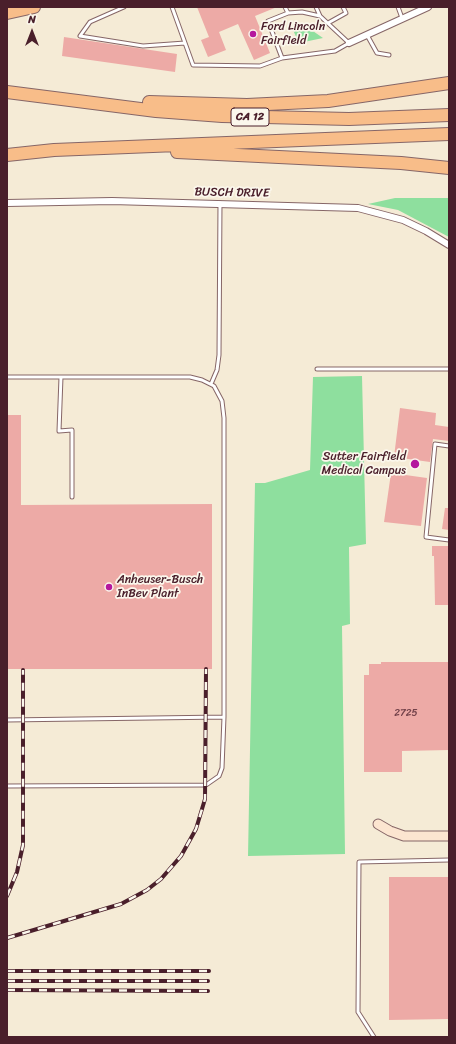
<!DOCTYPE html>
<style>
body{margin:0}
#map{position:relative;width:456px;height:1044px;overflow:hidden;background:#f5ebd6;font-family:Sriracha,sans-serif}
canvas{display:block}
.frame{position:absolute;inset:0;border:8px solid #4a1f2b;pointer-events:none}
.north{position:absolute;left:12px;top:12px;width:40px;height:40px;-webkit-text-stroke:3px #fbf7ec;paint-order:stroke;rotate:0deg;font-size:11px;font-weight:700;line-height:16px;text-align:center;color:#4a1f2b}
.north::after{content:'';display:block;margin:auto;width:14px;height:18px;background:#4a1f2b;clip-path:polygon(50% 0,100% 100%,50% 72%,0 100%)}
</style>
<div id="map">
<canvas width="456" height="1044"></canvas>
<div class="frame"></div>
<div class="north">N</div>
</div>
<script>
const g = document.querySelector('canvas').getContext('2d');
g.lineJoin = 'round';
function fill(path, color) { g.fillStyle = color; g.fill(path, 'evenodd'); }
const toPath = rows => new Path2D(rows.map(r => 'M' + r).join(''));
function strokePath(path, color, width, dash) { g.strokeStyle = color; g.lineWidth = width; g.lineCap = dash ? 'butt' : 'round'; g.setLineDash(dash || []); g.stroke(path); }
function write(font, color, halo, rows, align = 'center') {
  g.font = font + ' Sriracha,sans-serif'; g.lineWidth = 3.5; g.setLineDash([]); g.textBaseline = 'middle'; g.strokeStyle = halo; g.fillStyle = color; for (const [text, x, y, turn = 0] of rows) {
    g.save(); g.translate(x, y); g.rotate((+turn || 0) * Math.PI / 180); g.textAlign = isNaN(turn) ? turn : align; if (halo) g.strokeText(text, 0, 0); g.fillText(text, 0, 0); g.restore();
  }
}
fill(toPath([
 [299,28,310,29,323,38,299,43,293,30],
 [395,198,449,198,449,237,398,210,368,204],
 [362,376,366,544,349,547,350,624,342,626,345,854,248,856,255,483,265,483,310,470,313,377]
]), '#8edf9e');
fill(toPath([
 [197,7,277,7,255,16,270,53,254,60,238,24,219,32,226,50,208,57,201,40,209,37],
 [64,37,177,54,175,72,62,56],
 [400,408,436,413,435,425,449,427,449,441,433,439,430,462,394,457],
 [7,415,21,415,21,505,212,504,212,669,7,669],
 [391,473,427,478,421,526,384,522],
 [445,508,449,508,449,530,442,529],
 [432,546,449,546,449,605,435,605,434,556,432,556],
 [381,662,449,662,449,750,402,751,402,772,364,772,364,675,369,675,369,664,381,664],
 [389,877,449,877,449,1019,389,1020]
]), '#edaaa6');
const lane = toPath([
 [124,7,90,22,80,36,143,46,185,43],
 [172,7,193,65,260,66,282,58,268,21,288,13,302,12,320,16,349,43,335,51,282,58],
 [285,7,288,13],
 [316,7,320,16],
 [398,7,402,18],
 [328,23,346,13,343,7],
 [367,35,377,53,389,55],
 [317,369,449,369],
 [7,377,190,377,202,380,214,386,222,401,224,418,224,717,222,768,219,776,206,785,7,786],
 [61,377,59,431,72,430,72,497],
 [211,384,217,370,219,355,220,203],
 [449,446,435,444,426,537,449,540],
 [7,720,224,717],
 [374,1037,358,1012,359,862,449,860]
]);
const street = toPath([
 [349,43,428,7],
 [7,203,112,201,358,208,403,220,426,231,449,245]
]);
const secondary = toPath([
 [378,824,390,831,404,836,449,836]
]);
const highway = toPath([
 [7,13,34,7],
 [7,92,156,111,222,116,349,119,449,115],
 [149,102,247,105,328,101,449,83],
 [177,152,401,163,449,168],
 [7,155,54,150,449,134]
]);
strokePath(lane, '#866667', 5);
strokePath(street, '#866667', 8);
strokePath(secondary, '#866667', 11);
strokePath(highway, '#866667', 14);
strokePath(lane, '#fff', 3);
strokePath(street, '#fff', 6);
strokePath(secondary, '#fce5d0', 9);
strokePath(highway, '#f8bd89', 12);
const rail = toPath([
 [7,896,17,872,23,845,23,670],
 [7,938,121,904,147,890,161,879,181,856,196,829,205,799,206,669],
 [7,971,209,971],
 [7,981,208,981],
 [7,990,208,991]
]);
strokePath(rail, '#4a1f2b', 4);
strokePath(rail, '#fbf7ec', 2.5, [8]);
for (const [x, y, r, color] of [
 [253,34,4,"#b5179e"],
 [415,464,5,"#b5179e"],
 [109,587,4,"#b5179e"]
]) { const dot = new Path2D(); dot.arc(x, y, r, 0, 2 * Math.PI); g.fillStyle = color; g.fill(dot); strokePath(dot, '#fbf7ec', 1.5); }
write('10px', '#73424a', null, [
 ["2725",406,713]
]);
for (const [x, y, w] of [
 [250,117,38]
]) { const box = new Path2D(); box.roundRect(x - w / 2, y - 9, w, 18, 3); g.fillStyle = '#fbf7ec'; g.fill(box); strokePath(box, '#4a1f2b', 1); }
write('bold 11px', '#4a1f2b', null, [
 ["CA 12",250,117]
]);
write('12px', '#4a1f2b', '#fbf7ec', [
 ["Ford Lincoln",261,27],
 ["Fairfield",261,41],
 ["Sutter Fairfield",406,457,"right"],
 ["Medical Campus",406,471,"right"],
 ["Anheuser-Busch",117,580],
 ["InBev Plant",117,594]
], 'left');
write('12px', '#4a1f2b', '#fbf7ec', [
 ["BUSCH DRIVE",232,193,1]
]);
</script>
